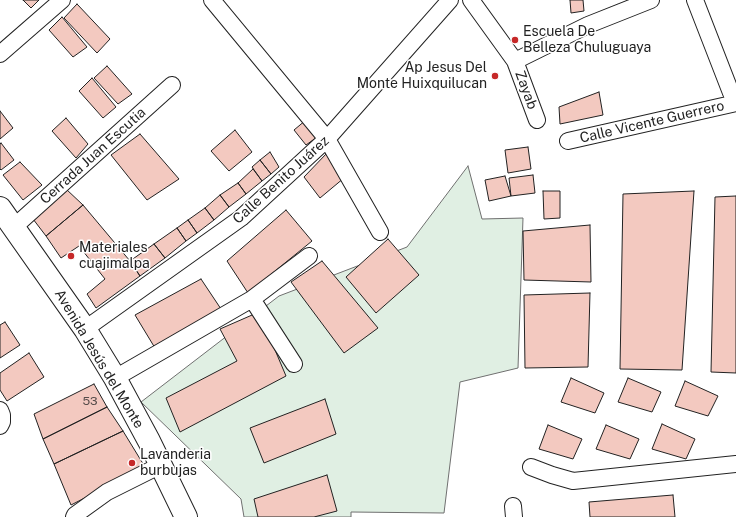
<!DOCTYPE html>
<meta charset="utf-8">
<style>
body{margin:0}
canvas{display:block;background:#fff}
</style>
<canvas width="736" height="517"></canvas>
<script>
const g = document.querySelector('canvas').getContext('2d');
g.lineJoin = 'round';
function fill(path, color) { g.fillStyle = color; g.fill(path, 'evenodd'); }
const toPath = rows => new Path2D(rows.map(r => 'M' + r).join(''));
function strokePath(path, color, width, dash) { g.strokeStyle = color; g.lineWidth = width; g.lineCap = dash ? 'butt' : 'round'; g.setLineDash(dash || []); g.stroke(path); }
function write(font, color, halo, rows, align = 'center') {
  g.font = font + ' "Public Sans",sans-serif'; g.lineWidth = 3; g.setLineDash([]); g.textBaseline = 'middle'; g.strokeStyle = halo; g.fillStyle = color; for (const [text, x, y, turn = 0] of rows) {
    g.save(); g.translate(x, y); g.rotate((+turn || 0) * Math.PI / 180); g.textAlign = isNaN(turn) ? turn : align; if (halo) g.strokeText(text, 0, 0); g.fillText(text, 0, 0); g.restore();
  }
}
const green = toPath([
 [468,166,482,219,523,218,518,368,460,382,444,513,351,512,351,517,244,517,241,499,141,402,279,296,407,247,468,166]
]);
fill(green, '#e0efe3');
strokePath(green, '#6f6f6f', 1);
const building = toPath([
 [23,0,39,0,31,8,23,0],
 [570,0,583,0,584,11,571,13,570,0],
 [77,4,110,39,97,53,64,18,77,4],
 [62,17,87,47,73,57,49,30,62,17],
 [107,66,132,94,118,104,94,78,107,66],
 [92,78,116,107,103,118,79,91,92,78],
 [599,92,603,115,560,124,559,107,599,92],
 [0,111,13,128,0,139,0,111],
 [66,118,88,144,76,158,52,131,66,118],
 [306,120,320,135,306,145,294,130,306,120],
 [235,130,252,152,229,171,211,151,235,130],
 [140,134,179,179,147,200,111,155,140,134],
 [1,143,14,160,1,170,0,169,0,144,1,143],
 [528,147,531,169,508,173,505,150,528,147],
 [270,152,279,167,271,174,260,160,270,152],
 [327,153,344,178,320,198,304,177,327,153],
 [260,160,271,174,262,181,252,167,260,160],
 [20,162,42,185,23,200,3,175,20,162],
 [253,169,262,181,246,194,238,183,253,169],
 [533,175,535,193,511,196,509,178,533,175],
 [505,176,511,196,489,201,485,180,505,176],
 [238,183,246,194,229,207,220,195,238,183],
 [66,189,83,205,46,236,33,219,66,189],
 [543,191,560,191,560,218,544,219,543,191],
 [694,191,682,370,620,369,623,194,694,191],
 [220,195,229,207,214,220,205,208,220,195],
 [736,196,736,373,711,372,715,197,736,196],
 [83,205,130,261,140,276,96,308,87,294,105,279,79,246,61,258,46,236,83,205],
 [205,208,214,220,197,233,188,220,205,208],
 [286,210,312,241,248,293,227,261,286,210],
 [188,220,197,233,186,241,177,228,188,220],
 [590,225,591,282,524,280,523,231,590,225],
 [177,228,186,241,165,258,154,244,177,228],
 [388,239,419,275,376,313,346,277,388,239],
 [154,244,165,258,140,276,130,261,154,244],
 [322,261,378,328,344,353,291,282,322,261],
 [201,279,221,309,155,348,135,315,201,279],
 [590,293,588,367,525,368,524,295,590,293],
 [259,312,286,376,180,432,166,398,237,361,220,329,259,312],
 [5,322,20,345,0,358,0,325,5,322],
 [29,353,44,377,7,401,0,390,0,373,29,353],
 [571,378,604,393,595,413,561,402,571,378],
 [628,378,661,392,652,412,618,402,628,378],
 [685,381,718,396,708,416,675,406,685,381],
 [94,384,107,407,43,439,34,414,94,384],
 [325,399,336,434,264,463,250,428,325,399],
 [107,407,123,431,54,464,43,439,107,407],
 [662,424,695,439,686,459,652,449,662,424],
 [548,425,582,439,573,459,539,449,548,425],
 [606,425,639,439,630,459,596,449,606,425],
 [123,431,145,467,71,505,54,464,123,431],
 [327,475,337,511,314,517,258,517,254,499,327,475],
 [673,495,675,517,590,517,589,502,673,495]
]);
fill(building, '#f3c9c0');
strokePath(building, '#222', 1);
const street = toPath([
 [212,0,327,139,380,232],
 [471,0,515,61,537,120],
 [695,0,735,103],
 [0,54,62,0],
 [515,61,588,25,651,0],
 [568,141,736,103],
 [14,227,172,85],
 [252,299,294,364],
 [85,329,241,218,327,139,450,0],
 [115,378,252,299,309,256],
 [0,410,2,415,2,422,0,426],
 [531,467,552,475,573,481,736,464],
 [513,506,514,517],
 [74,517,75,515,107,492,161,465]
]);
const secondary = toPath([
 [0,208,85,329,115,378,149,441,186,517]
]);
strokePath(street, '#222', 18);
strokePath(secondary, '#222', 24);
strokePath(street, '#fff', 16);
strokePath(secondary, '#fff', 22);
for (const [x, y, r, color] of [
 [515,40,4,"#c62828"],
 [495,76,4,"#c62828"],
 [71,256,4,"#c62828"],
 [132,463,4,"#c62828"]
]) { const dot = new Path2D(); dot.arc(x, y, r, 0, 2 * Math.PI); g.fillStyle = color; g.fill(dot); strokePath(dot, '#fff', 1.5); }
write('12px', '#564c4a', null, [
 ["53",90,401]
]);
write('14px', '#222', '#fff', [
 ["Escuela De",523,32],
 ["Belleza Chuluguaya",523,48],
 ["Ap Jesus Del",487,68,"right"],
 ["Monte Huixquilucan",487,84,"right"],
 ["Materiales",79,248],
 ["cuajimalpa",79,264],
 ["Lavanderia",140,455],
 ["burbujas",140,471]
], 'left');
write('14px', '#222', '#fff', [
 ["Zayab",526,90,70],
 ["Calle Vicente Guerrero",652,122,-13],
 ["Cerrada Juan Escutia",93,156,-42],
 ["Calle Benito Juárez",281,180,-42],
 ["Avenida Jesús del Monte",99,359,59]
]);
</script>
